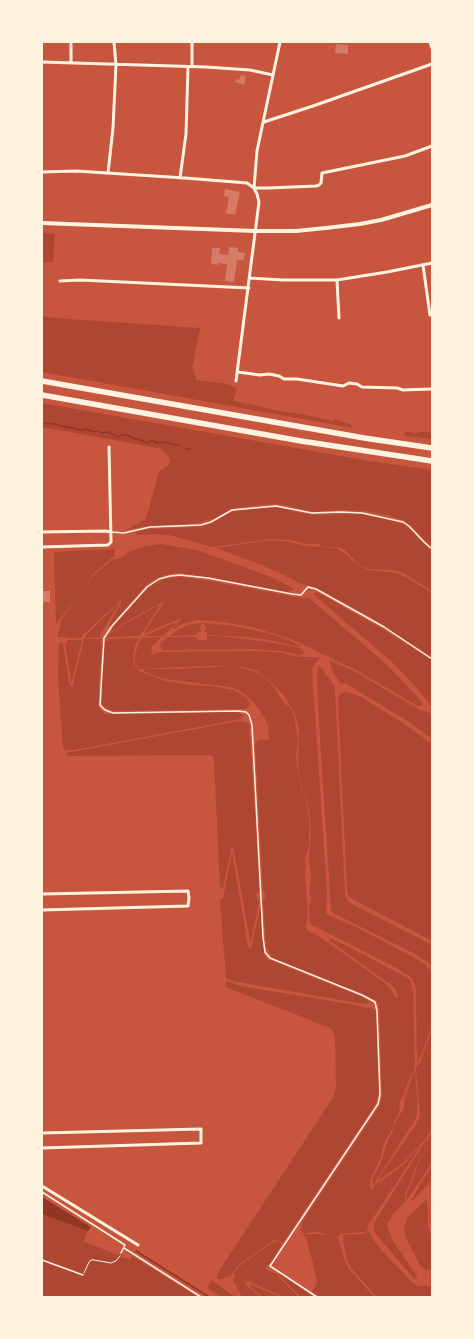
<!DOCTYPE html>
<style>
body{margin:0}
#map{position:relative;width:474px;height:1339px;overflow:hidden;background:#c8553d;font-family:Montserrat,sans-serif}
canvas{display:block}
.frame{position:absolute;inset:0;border:43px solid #fff3e0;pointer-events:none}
</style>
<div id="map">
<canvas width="474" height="1339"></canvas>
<div class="frame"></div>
</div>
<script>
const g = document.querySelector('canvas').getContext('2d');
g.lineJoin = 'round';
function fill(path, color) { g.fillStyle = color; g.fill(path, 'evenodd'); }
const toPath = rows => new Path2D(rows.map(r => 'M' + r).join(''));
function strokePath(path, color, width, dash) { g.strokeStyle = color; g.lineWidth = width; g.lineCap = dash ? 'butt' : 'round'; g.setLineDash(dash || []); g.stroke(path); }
fill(toPath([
 [42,233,55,234,53,262,42,262],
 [42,316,54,318,200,328,192,368,196,377,196,380,227,384,237,388,234,399,235,401,274,410,307,415,332,421,336,419,345,423,350,424,353,428,42,372],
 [42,403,369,461,432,470,432,547,410,525,403,520,386,515,365,511,342,510,312,512,285,505,274,504,257,505,231,509,216,518,193,524,147,526,126,530,146,519,159,471,168,466,170,461,168,456,161,449,147,446,42,427],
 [405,432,410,432,416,434,419,432,431,432,432,439,404,436],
 [271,507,280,508,301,513,316,515,361,514,383,518,405,525,428,548,432,550,432,591,402,572,393,570,370,569,362,566,356,562,347,552,340,547,323,547,318,544,307,544,290,540,271,539,212,547,169,535,152,534,137,535,135,532,151,529,197,527,207,525,230,512],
 [272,540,290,542,307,546,337,548,343,552,352,560,362,567,369,570,397,573,407,578,432,593,432,657,370,617,314,587,301,584,282,574,259,564,216,548],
 [161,544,197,550,271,577,293,588,293,590,288,592,195,575,177,573,164,575,148,583,109,627,110,624,120,605,122,599,82,636,82,638,67,638,66,637,58,637,58,633,61,621,76,598,56,624,54,552,115,549,114,556,94,573,81,591,93,576,113,559,120,558,129,552,145,546],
 [178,577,191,578,226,584,306,599,308,597,386,664,416,695,423,704,421,706,416,705,356,670,291,639,252,627,222,622,197,620,183,624,174,629,173,628,182,618,159,627,144,634,147,628,165,601,129,620,111,632,113,627,150,586,164,579],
 [317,592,384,630,432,660,432,707,414,685,392,662,313,594],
 [118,604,119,604,101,633,100,637,85,638,85,636],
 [157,606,159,607,140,636,108,637,108,635,127,623],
 [174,623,176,624,163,636,145,636],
 [202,623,200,628,202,632,199,632,196,635,170,636,177,630,186,626,191,624],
 [204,623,235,626,267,633,283,638,301,646,300,647,268,640,247,637,207,635,207,632,204,632,206,628],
 [207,636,221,636,268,642,300,648,305,653,300,655,281,651,257,649,166,650,163,650,160,647,161,643,167,637,195,637,199,640,207,640],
 [162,637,152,646,151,653,153,655,160,652,252,651,277,652,300,657,320,657,312,669,327,893,326,914,360,929,413,957,425,964,432,973,432,1026,421,1056,417,1064,416,990,412,978,397,968,310,924,309,906,311,898,309,892,311,877,309,860,311,833,310,820,307,798,303,791,298,769,299,730,295,714,286,698,270,681,261,675,258,671,248,668,233,666,256,672,270,682,285,704,290,707,294,714,298,741,296,754,297,768,302,790,306,797,309,820,309,845,305,859,306,866,305,874,308,912,306,930,322,938,386,984,392,991,396,999,398,996,395,988,329,940,329,938,343,944,408,978,411,981,413,992,415,1067,406,1087,403,1097,400,1101,399,1113,394,1121,393,1128,385,1141,380,1159,370,1180,370,1189,372,1190,375,1184,383,1180,403,1165,422,1144,367,1227,368,1229,366,1232,345,1233,340,1234,339,1236,335,1237,338,1238,345,1261,349,1269,374,1297,321,1297,313,1292,312,1291,315,1288,314,1286,317,1283,313,1263,305,1236,299,1233,303,1234,318,1234,321,1235,327,1235,318,1232,303,1233,301,1231,302,1222,380,1105,382,1096,379,1004,376,1000,273,959,270,954,266,946,263,899,265,899,265,893,263,892,255,743,259,740,269,740,268,726,265,718,256,705,248,697,239,690,230,687,165,679,152,675,143,671,145,669,180,669,232,666,205,666,139,669,137,666,135,662,135,654,140,641,142,638],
 [139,638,135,646,133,659,134,664,141,672,166,681,190,685,211,686,234,690,245,697,251,703,246,709,112,711,107,708,103,706,102,702,102,682,105,641,108,641,108,639],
 [84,639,101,639,100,644,102,644,99,682,99,708,105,714,236,712,244,715,241,719,74,750,66,750,63,749,58,677,59,643,63,643,69,682,72,688],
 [67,640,82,640,72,681,71,682,65,643,67,643],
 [329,660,356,672,420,710,429,712,432,717,432,739,409,722,345,683,341,684,332,671],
 [319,665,334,685,335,691,345,895,347,900,350,903,432,945,432,967,430,964,417,955,333,913,331,910,319,721,317,681,318,666],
 [346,692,361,697,406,725,432,744,432,941,349,897,347,890,338,699,340,694],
 [239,721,249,723,260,891,256,894,257,899,258,899,259,902,251,941,250,941,234,851,232,846,223,888,220,888,214,760,213,756,209,755,67,756,66,753],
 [232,852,248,945,250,949,252,944,260,909,261,909,264,955,267,959,367,999,370,1002,368,1004,358,1003,232,981,226,978,220,899,223,899],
 [226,981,241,986,361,1006,367,1008,372,1007,376,1011,379,1090,376,1103,374,1107,283,1243,274,1240,241,1263,235,1269,231,1276,220,1279,217,1279,217,1275,221,1268,334,1096,336,1089,335,1036,333,1031,330,1028,231,989,226,987],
 [432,1029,432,1128,425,1139,403,1163,379,1180,378,1179,417,1123,420,1116,416,1068,421,1061],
 [415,1069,417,1097,417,1114,415,1120,373,1185,372,1179,380,1165,387,1142,392,1133,395,1123,404,1108,404,1100],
 [432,1133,432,1162,407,1200,406,1197,407,1193,413,1180,417,1166,427,1145,416,1166,411,1182,406,1191,405,1202,393,1214,387,1225,393,1241,418,1278,414,1279,374,1232,374,1223,426,1140,428,1142,428,1139],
 [432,1166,432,1180,413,1200,411,1200],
 [426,1200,427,1201,428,1209,428,1227,432,1237,432,1269,426,1270,420,1265,406,1238,404,1227,408,1217],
 [42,1214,88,1231,83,1241,130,1260,132,1256,198,1297,42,1297],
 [369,1231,373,1239,385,1254,413,1283,418,1286,432,1286,432,1297,377,1297,351,1268,348,1262,343,1243,343,1235,362,1234],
 [276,1241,282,1244,271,1263,267,1265,265,1269,273,1273,274,1272,298,1297,284,1297,250,1282,244,1281,247,1286,260,1297,242,1297,233,1280,235,1278,234,1273,236,1270,242,1264,269,1245],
 [278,1272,314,1297,301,1297,278,1274],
 [212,1280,213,1281,235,1297,222,1297,212,1291,208,1289,208,1286],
 [249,1284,261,1289,280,1297,263,1297,251,1288]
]), '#ae4732');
fill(toPath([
 [42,1197,91,1227,88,1231,42,1214]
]), '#8f3625');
strokePath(toPath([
 [42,423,55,424,64,427,69,427,80,430,87,429,92,432,98,431,101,433,108,432,118,437,122,435,128,435,135,439,139,439,147,443,152,440,157,443,166,442,171,444,179,445],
 [184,448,190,449],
 [136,1251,209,1297]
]), '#8f3625', 1.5);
fill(toPath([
 [336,44,348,45,348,54,335,53],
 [241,75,246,76,244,85,235,82,236,79,239,80],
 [225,189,240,192,235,215,226,213,229,197,224,196],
 [229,247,238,248,238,252,245,253,244,260,237,260,234,282,225,281,227,264,218,263,218,265,212,264,211,263,212,248,220,248,219,254,228,255],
 [42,591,50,591,50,602,42,602]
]), '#d67c66');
strokePath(toPath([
 [84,1273,89,1262,91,1260,94,1260,111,1263,116,1261,120,1256]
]), '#fff3e0', 1);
strokePath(toPath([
 [111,532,124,533,150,527,201,525,211,522,232,510,276,506,312,513,341,512,362,513,403,522,409,526,424,542,432,549],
 [42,1192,125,1245,121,1253],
 [124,1248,201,1297],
 [42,1260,83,1275],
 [317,1297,270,1266,378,1104,380,1095,377,1011,375,1002,362,995,270,958,265,952,263,937,252,725,249,715,246,712,238,711,113,713,105,710,100,705,104,638,112,626,147,587,159,579,170,576,180,575,208,578,292,594,301,595,308,587,316,589,384,627,432,659]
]), '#fff3e0', 1.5);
strokePath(toPath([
 [430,42,432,48],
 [42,62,206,67,250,70,273,75],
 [71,63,71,42],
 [192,67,192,42],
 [264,122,313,106,432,64],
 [42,172,76,171,185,178,247,183,254,188,269,188,316,186,319,185,321,183,322,173,405,156,432,146],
 [108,173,113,128,116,65,114,42],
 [180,178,186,134,188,67],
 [423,265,430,315],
 [250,278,283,280,337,280,387,272,432,263],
 [337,280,339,318],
 [60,281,80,280,249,288],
 [238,372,260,375,269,374,279,376,284,379,297,379,343,386,349,383,357,384,362,387,397,388,403,390,432,389],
 [236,381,259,202,257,194,254,188,257,151,280,42],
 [42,532,105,531,111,532],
 [42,547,108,545,111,542,109,447],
 [42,894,188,891,189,898,188,906,42,910],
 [42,1133,201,1129,201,1143,42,1148],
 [42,1186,138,1245]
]), '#fff3e0', 3);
strokePath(toPath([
 [42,223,255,231,296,231,326,228,360,224,381,220,432,205]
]), '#fff3e0', 4);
strokePath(toPath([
 [42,381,364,438,432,448],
 [42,395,301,441,432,461]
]), '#fff3e0', 5.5);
</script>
